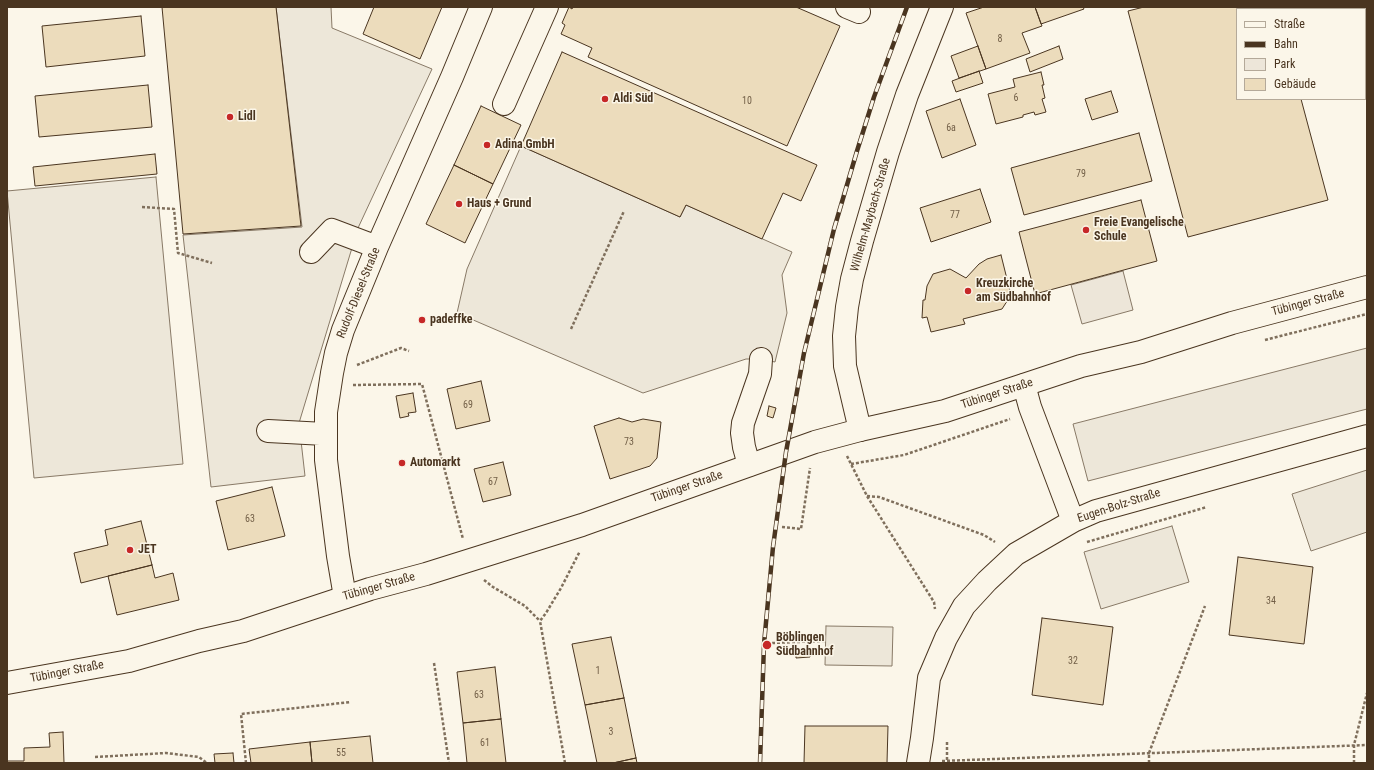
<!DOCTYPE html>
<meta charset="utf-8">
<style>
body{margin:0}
#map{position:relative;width:1374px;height:770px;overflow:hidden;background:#fbf6e9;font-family:"Roboto Condensed",sans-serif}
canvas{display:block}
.frame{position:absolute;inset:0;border:8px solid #4a3520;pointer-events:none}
.legend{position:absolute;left:1236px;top:8px;width:130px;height:92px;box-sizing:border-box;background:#fbf6e9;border:1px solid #b4a999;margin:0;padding:5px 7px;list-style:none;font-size:12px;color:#4a3520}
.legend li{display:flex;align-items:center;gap:8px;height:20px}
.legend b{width:20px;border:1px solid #b4a999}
</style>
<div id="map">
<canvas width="1374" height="770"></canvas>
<div class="frame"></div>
<ul class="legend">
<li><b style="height:5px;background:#fbf6e9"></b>Straße</li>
<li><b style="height:5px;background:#4a3520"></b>Bahn</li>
<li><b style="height:11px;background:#ede6d9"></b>Park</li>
<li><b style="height:11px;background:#ecdcbc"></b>Gebäude</li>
</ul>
</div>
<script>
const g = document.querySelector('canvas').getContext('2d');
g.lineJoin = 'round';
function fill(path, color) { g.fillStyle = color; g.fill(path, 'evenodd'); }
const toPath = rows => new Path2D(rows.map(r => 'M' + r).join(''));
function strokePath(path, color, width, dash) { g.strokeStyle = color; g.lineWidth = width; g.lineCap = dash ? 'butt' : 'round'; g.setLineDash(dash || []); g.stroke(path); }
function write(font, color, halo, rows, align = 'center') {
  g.font = font + ' "Roboto Condensed",sans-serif'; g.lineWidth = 3; g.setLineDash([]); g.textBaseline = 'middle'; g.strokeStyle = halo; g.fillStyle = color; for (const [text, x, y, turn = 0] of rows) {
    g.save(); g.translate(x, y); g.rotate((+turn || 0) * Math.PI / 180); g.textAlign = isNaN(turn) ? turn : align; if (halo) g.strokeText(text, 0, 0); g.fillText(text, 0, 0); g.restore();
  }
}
const green = toPath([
 [1123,271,1133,310,1082,324,1071,285,1123,271]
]);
fill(green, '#ede6d9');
strokePath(green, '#887966', 1);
const parking = toPath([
 [276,7,331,7,332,28,432,69,358,228,299,423,305,476,211,487,183,235,302,227,276,7],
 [521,146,680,217,686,205,792,252,782,275,787,313,775,362,761,359,746,359,643,393,457,313,467,269,521,146],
 [156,177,183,464,34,478,7,191,156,177],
 [1367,348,1367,409,1088,481,1073,424,1367,348],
 [1367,470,1367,532,1311,551,1292,494,1367,470],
 [1172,526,1189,582,1101,609,1084,552,1172,526],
 [826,626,893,627,892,666,825,665,826,626]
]);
fill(parking, '#ede7d9');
strokePath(parking, '#887966', 1);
const building = toPath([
 [162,7,276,7,301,226,183,234,162,7],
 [374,7,442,7,420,59,363,34,374,7],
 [569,7,572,9,573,7,796,7,840,26,787,146,588,57,592,48,561,34,565,25,562,23,569,7],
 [984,7,1035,7,1042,26,1022,33,1030,53,986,69,966,13,984,7],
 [1035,7,1083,7,1084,9,1041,24,1035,7],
 [1144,7,1277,7,1277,9,1237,9,1237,99,1301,99,1328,200,1188,237,1128,11,1144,7],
 [1326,7,1367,7,1367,52,1365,53,1365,9,1319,9,1326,7],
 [141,16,145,56,46,67,42,26,141,16],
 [978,46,986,69,959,78,951,56,978,46],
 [1059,46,1063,59,1030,72,1026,59,1059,46],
 [562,52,817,165,801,201,783,193,762,239,686,205,680,217,521,146,562,52],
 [979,71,983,83,956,92,952,81,979,71],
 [1041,72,1044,85,1042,85,1045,98,1042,99,1046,112,1035,115,1034,112,1023,115,1023,117,996,124,988,94,1015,87,1013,79,1041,72],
 [148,85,152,127,39,137,35,96,148,85],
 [1111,91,1118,112,1092,120,1085,99,1111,91],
 [960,99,976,145,942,158,926,111,960,99],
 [481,106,521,125,493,184,454,165,481,106],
 [1139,133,1152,181,1024,215,1011,168,1139,133],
 [155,154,157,174,35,186,33,167,155,154],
 [454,165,493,184,465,243,426,224,454,165],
 [980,189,991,222,931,242,920,208,980,189],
 [1141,200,1157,261,1035,294,1019,232,1141,200],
 [1001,255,1011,295,1002,309,963,319,965,324,931,332,927,317,922,318,923,300,925,300,927,286,933,274,950,269,966,278,979,264,987,259,1001,255],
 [481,381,490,421,456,429,447,389,481,381],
 [413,393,416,412,408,413,409,416,400,418,396,396,413,393],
 [769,406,776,408,773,418,767,416,769,406],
 [619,418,632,422,643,419,661,422,657,458,650,466,610,479,594,426,619,418],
 [503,462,511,495,483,502,474,469,503,462],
 [272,487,285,536,228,550,216,501,272,487],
 [141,521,152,565,81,583,74,553,108,545,105,530,141,521],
 [1238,557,1313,567,1304,644,1229,635,1238,557],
 [152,565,155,578,173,573,179,600,117,615,108,576,152,565],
 [1042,618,1113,627,1103,705,1032,695,1042,618],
 [611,637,624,698,585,705,572,644,611,637],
 [810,649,810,657,796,658,796,650,810,649],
 [495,667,501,719,463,723,457,672,495,667],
 [624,698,636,758,613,763,597,763,585,705,624,698],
 [501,719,506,763,467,763,463,723,501,719],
 [805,726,888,726,887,763,804,763,805,726],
 [63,732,64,763,7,763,7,761,24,761,24,748,50,747,49,733,63,732],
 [370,736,373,763,312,763,310,742,370,736],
 [310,742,312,763,251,763,249,749,310,742],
 [233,753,234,763,215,763,214,754,233,753],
 [636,758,637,763,613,763,636,758]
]);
fill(building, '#ecdcbc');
strokePath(building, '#4a3520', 1);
const minor = toPath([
 [847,7,859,12],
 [504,104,547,7],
 [311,252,332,230,377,247],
 [1024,385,1030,407,1073,521],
 [860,430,845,366,844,336,847,307,852,279,862,241,888,152,907,95,942,7],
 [268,431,325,434],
 [749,465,744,447,742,433,743,423,760,374,761,359],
 [345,597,338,556,326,460,326,412,332,373,336,353,343,330,377,247,452,77,481,7],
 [918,763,922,738,929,678,946,638,964,606,987,581,1016,554,1073,521,1096,511,1367,436]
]);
const major = toPath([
 [7,683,129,661,199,641,243,631,370,589,426,574,582,525,815,442,860,430,945,411,1081,366,1141,352,1232,323,1367,287]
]);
strokePath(minor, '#4a3520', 24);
strokePath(major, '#4a3520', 24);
strokePath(toPath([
 [142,207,174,209,178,253,212,263],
 [571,329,624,211],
 [1265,340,1367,314],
 [357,365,401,348,409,351],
 [353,385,422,384,463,539],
 [847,456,867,496,934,602,935,609],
 [851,464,904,455,1010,419],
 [867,496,879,497,984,535,995,542],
 [782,527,801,529,810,468],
 [1087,542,1207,507],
 [484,580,493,587,525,606,540,621],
 [772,643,825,641],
 [434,663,449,763],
 [947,742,947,763],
 [95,757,166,753,199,757,207,763],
 [942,761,1367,745],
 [246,763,241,714,351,702],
 [565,763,540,621,546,613,561,588,580,551],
 [1149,763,1149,753,1205,606],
 [1354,763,1354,745,1367,693]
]), '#7f6f5c', 2.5, [3, 2]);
strokePath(minor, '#fbf6e9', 22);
strokePath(major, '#fbf6e9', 22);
const rail = toPath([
 [760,763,764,644,773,547,786,452,804,353,834,229,857,151,874,97,907,7]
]);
strokePath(rail, '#4a3520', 4.5);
strokePath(rail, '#fbf6e9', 3, [9]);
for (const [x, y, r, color] of [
 [605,99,4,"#c62828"],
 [230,117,4,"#c62828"],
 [487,145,4,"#c62828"],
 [459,204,4,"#c62828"],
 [1086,230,4,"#c62828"],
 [968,291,4,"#c62828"],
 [422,320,4,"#c62828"],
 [402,463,4,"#c62828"],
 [130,550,4,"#c62828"],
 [767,645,5,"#c62828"]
]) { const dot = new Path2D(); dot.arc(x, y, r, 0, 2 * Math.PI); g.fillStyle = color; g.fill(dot); strokePath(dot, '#fbf6e9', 1.5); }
write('10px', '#725f47', null, [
 ["8",1000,39],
 ["6",1016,98],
 ["10",747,101],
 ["6a",951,128],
 ["79",1081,174],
 ["77",955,215],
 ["69",468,405],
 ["73",629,442],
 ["67",493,482],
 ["63",250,519],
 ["34",1271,601],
 ["32",1073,661],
 ["1",598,671],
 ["63",479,695],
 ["3",611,732],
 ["61",485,743],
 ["55",341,753]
]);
write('bold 12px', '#4a3520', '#fbf6e9', [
 ["Aldi Süd",613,99],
 ["Lidl",238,117],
 ["Adina GmbH",495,145],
 ["Haus + Grund",467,204],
 ["Freie Evangelische",1094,223],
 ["Schule",1094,237],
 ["Kreuzkirche",976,284],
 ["am Südbahnhof",976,298],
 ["padeffke",430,320],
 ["Automarkt",410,463],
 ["JET",138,550],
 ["Böblingen",776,638],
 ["Südbahnhof",776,652]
], 'left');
write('12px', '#4a3520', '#fbf6e9', [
 ["Wilhelm-Maybach-Straße",871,215,-74],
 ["Rudolf-Diesel-Straße",359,293,-68],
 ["Tübinger Straße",1308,303,-15],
 ["Tübinger Straße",997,394,-18],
 ["Tübinger Straße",687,487,-19],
 ["Eugen-Bolz-Straße",1119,506,-18],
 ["Tübinger Straße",379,587,-16],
 ["Tübinger Straße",67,672,-11]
]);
</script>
